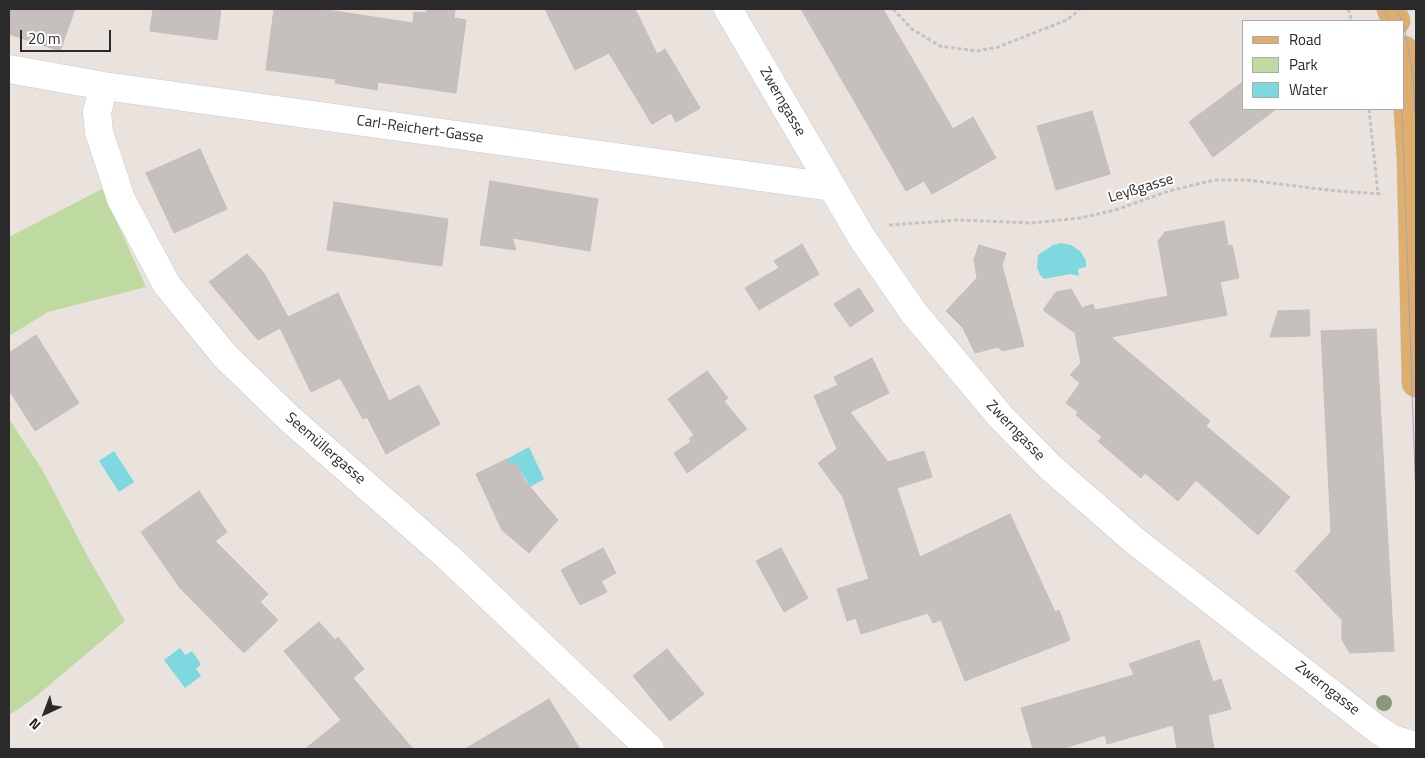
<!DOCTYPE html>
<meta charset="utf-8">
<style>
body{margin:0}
#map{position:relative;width:1425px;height:758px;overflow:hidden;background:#eae2dd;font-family:"Titillium Web",sans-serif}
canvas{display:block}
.frame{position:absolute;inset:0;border:10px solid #2a2a2a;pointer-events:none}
.legend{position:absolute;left:1242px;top:20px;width:162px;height:90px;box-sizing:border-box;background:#fff;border:1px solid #aaa;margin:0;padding:6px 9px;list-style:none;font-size:15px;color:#2a2a2a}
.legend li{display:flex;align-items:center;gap:10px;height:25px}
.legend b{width:25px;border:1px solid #aaa}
.north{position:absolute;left:20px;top:688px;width:50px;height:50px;-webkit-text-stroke:4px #fff;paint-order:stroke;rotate:223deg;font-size:14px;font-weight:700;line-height:20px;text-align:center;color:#2a2a2a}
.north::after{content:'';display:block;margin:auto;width:18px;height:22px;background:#2a2a2a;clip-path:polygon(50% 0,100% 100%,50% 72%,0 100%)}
.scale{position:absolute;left:20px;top:30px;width:91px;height:22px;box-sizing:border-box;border:2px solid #2a2a2a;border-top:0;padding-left:6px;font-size:15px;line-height:18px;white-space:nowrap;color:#2a2a2a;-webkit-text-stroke:4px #fff;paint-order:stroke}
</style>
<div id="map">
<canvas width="1425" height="758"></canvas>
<div class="frame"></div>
<ul class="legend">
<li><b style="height:6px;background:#dfae6d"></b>Road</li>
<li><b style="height:14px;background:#bfdaa0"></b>Park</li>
<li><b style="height:14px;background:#7dd8df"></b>Water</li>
</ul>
<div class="north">N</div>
<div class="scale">20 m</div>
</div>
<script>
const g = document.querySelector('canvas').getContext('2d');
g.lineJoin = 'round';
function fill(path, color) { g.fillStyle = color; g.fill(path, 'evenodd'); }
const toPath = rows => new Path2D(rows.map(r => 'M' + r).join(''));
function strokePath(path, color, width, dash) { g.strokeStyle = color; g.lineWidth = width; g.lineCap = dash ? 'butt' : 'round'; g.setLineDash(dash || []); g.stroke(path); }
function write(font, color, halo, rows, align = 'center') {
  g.font = font + ' "Titillium Web",sans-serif'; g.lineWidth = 4; g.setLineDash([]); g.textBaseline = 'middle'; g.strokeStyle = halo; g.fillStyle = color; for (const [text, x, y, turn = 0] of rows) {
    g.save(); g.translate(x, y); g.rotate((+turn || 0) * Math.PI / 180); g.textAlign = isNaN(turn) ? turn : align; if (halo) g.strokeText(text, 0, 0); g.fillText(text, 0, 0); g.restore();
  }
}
fill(toPath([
 [102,189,146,287,48,312,9,336,9,237],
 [9,419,43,471,87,555,125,621,33,699,9,715]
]), '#bfdaa0');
fill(toPath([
 [1061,243,1071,245,1081,252,1086,261,1086,267,1078,269,1079,276,1070,274,1044,279,1040,275,1037,267,1038,255,1053,245],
 [529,447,544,479,530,487,516,463,510,466,507,459],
 [114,451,134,482,119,492,99,461],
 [180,648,185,655,192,651,201,664,196,669,201,676,185,688,164,660]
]), '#7dd8df');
const building = toPath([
 [9,9,75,9,60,51,9,34,9,9],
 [153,9,221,9,217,40,150,31,153,9],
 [274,9,321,9,413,23,414,12,426,13,427,9,455,9,454,18,466,20,456,93,378,82,377,90,335,83,336,79,266,70,274,9],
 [545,9,635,9,657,54,665,49,700,108,676,122,671,113,652,124,609,53,575,70,545,9],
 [801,9,883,9,953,129,973,117,996,158,932,194,924,181,906,191,801,9],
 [1244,81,1244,109,1276,109,1213,157,1189,122,1244,81],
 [1092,111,1110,174,1056,190,1037,126,1092,111],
 [200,149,227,209,174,233,146,173,200,149],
 [490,181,598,199,590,251,512,238,516,250,480,245,490,181],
 [334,202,448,219,442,266,327,250,334,202],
 [1224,221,1228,246,1232,245,1239,278,1220,282,1227,315,1111,337,1210,421,1206,426,1290,497,1258,535,1196,480,1178,501,1145,473,1141,478,1098,441,1102,437,1076,415,1078,412,1066,403,1080,383,1070,375,1081,363,1075,333,1043,310,1056,292,1071,289,1082,308,1093,304,1095,310,1168,296,1158,241,1165,232,1224,221],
 [802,244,819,274,759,310,745,288,779,268,774,261,802,244],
 [979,245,1006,253,1002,265,1024,346,1002,351,998,347,975,353,963,328,946,311,977,278,974,260,979,245],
 [247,254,264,273,288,317,338,293,389,401,419,385,440,424,386,454,367,417,363,419,340,378,311,392,280,328,258,340,209,282,247,254],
 [859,288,874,311,850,327,834,304,859,288],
 [1309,310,1310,336,1270,337,1278,311,1309,310],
 [1376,329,1394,651,1350,653,1342,640,1342,620,1295,571,1331,532,1321,331,1376,329],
 [36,335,79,403,35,431,9,390,9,353,36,335],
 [872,358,889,393,850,412,888,462,924,451,932,477,897,488,920,557,1010,514,1055,612,1059,610,1070,640,965,681,941,620,933,623,928,613,861,634,856,618,847,621,837,589,869,579,843,497,818,463,837,449,814,396,838,385,834,377,872,358],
 [707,371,728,398,724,401,747,429,687,473,674,453,691,442,689,439,694,435,668,399,707,371],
 [507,459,510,466,516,463,525,481,558,520,529,553,502,530,476,474,507,459],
 [199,491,227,532,215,541,268,594,260,602,278,620,244,653,180,588,141,532,199,491],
 [603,548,616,573,601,581,607,592,580,605,561,570,603,548],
 [781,548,808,598,784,612,756,561,781,548],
 [319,622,335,640,338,637,364,669,353,678,413,749,305,749,341,720,284,651,319,622],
 [1199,640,1213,682,1221,679,1231,709,1208,715,1214,749,1177,749,1173,725,1107,744,1105,735,1062,749,1033,749,1021,708,1134,675,1129,664,1199,640],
 [667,649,704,694,670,721,633,676,667,649],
 [549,699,580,749,465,749,549,699]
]);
fill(building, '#c5bfbd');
strokePath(building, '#c5bdb7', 1);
const minor = toPath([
 [728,9,862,238,914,313,1000,416,1050,467,1135,541,1377,729,1392,739,1416,746],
 [9,69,104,86,832,187],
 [104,86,97,112,99,132,121,199,167,285,225,356,290,419,448,557,650,749]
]);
const major = toPath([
 [1391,9,1396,21],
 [1404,50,1411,158,1416,383]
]);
strokePath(minor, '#c5cad1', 29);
strokePath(major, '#c3c3c3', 29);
strokePath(toPath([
 [893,9,912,29,940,46,977,51,998,47,1067,20,1080,9],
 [1348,9,1352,21],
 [1369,109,1378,194],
 [889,225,959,220,1032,223,1080,218,1115,210,1169,191,1214,180,1247,180,1336,191,1383,194]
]), '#c3c3c3', 3, [4, 2.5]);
strokePath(minor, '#fff', 28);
strokePath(major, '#dfae6d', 28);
strokePath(toPath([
 [1384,9,1389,21],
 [1397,9,1402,21],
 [1404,26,1413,73,1416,132],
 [1402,109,1416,500]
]), '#a1a6b1', 1);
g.fillStyle = '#899977';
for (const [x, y] of [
 [1384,703]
]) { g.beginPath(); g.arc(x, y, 8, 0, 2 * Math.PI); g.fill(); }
write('15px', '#2a2a2a', '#fff', [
 ["Zwerngasse",782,102,60],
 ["Carl-Reichert-Gasse",420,130,8],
 ["Leyßgasse",1141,189,-17],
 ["Zwerngasse",1015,431,46],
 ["Seemüllergasse",325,449,41],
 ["Zwerngasse",1327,689,38]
]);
</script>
